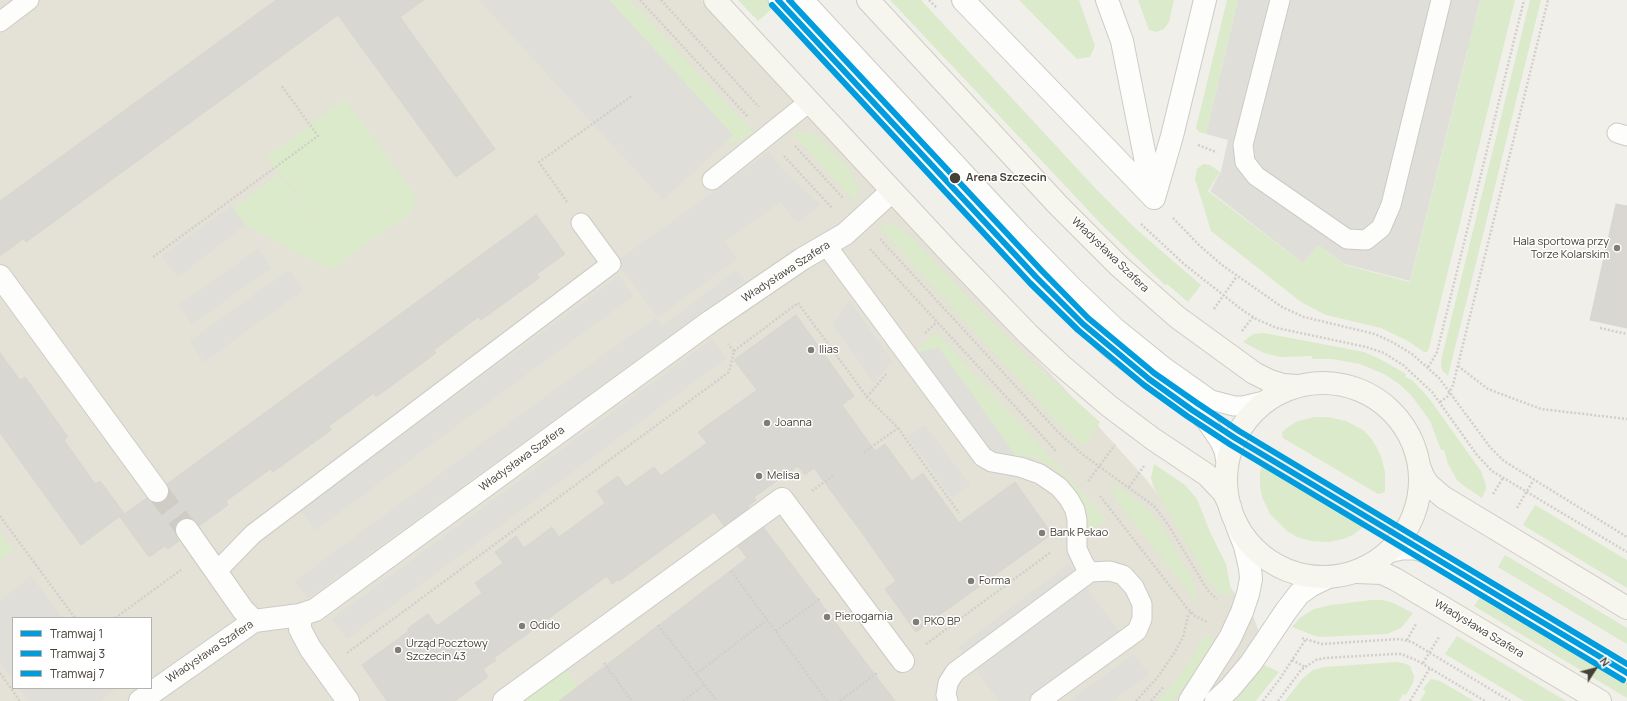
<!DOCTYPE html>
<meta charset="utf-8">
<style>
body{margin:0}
#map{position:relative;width:1627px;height:701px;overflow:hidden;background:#f0efe9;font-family:Manrope,sans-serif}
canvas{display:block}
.legend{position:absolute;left:12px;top:617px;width:140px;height:72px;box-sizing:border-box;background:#fff;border:1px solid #b5b3af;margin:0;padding:5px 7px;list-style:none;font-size:12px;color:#454036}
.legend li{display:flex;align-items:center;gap:8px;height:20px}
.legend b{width:20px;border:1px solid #b5b3af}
.north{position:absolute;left:1575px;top:649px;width:40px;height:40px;-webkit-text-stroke:3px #fff;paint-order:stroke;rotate:54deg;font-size:11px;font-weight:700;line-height:16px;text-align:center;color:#454036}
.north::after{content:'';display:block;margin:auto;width:14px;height:18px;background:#454036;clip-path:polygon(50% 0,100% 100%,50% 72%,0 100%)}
</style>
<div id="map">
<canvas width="1627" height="701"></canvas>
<ul class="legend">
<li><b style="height:5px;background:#009cdd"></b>Tramwaj 1</li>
<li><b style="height:5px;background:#009cdd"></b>Tramwaj 3</li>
<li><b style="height:5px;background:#009cdd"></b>Tramwaj 7</li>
</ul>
<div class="north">N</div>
</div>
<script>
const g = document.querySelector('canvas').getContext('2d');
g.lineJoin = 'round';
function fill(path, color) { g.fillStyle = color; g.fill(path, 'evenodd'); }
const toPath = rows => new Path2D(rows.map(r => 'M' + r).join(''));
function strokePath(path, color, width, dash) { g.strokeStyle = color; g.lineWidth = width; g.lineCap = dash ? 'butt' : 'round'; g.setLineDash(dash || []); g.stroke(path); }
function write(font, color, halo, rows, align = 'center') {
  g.font = font + ' Manrope,sans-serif'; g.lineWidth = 3; g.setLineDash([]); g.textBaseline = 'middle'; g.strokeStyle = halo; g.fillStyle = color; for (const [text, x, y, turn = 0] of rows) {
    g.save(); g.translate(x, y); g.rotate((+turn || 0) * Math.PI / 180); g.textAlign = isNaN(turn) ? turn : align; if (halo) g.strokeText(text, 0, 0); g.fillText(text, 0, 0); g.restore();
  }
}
fill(toPath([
 [0,0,701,0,877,191,1063,387,1145,478,1254,618,1261,638,1231,701,0,701],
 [13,618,151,618,151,688,13,688]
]), '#e4e1d7');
fill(toPath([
 [609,0,630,0,753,132,740,141,724,143,733,135],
 [738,0,770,0,775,6,758,21],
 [890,0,921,0,1096,189,1136,229,1201,285,1188,302,1167,284,1165,285,1104,227],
 [1019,0,1079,0,1095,46,1090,57,1077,59],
 [1138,0,1174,0,1169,22,1164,29,1156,32,1149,30],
 [1227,0,1238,0,1206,134,1199,132,1196,128],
 [1480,0,1515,0,1429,348,1427,352,1424,352,1408,341,1381,328,1326,315,1301,302,1211,231,1195,179,1197,169,1203,164,1210,165,1220,172,1208,191,1303,263,1318,245,1345,265,1410,282,1468,50,1446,43,1449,33,1470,40],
 [1530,0,1541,0,1448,376,1442,370,1441,363,1442,356],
 [345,99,409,187,414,195,415,204,410,213,353,253,349,255,266,158],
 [791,132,809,132,817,137,850,170,852,175,853,174,858,191,855,202],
 [278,174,350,256,331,270,247,226,233,209],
 [893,224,904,231,912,238,989,319,1026,356,1100,422,1084,446,1069,434,1052,417,878,226],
 [936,332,1107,519,1089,533,1089,522,1085,505,1064,475,1050,465,1035,458,1015,455,939,348,913,353],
 [1264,333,1364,352,1378,358,1406,374,1405,377,1412,380,1428,397,1481,471,1486,485,1486,489,1482,498,1464,486,1457,480,1448,464,1444,450,1441,450,1430,421,1411,395,1399,384,1384,374,1360,364,1332,359,1312,359,1312,356,1281,357,1264,353,1243,342,1253,334],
 [1315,417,1328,417,1346,421,1363,430,1370,437,1376,446,1381,456,1385,472,1385,491,1383,493,1378,494,1283,438,1282,432,1291,425,1298,421],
 [1154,464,1185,485,1197,499,1210,532,1226,564,1230,585,1230,597,1218,592,1209,581,1154,488,1151,478],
 [1263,466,1268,466,1363,523,1364,526,1353,535,1343,539,1329,542,1311,541,1297,537,1287,531,1270,514,1262,497,1260,485,1260,471],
 [1116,484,1150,511,1160,523,1194,582,1198,602,1194,599,1114,497,1113,491],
 [1535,505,1627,560,1627,588,1523,525],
 [0,532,13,550,0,560],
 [1505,555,1627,628,1627,644,1498,567],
 [1482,594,1627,681,1627,698,1474,606],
 [1372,600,1383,600,1393,603,1413,613,1401,628,1387,634,1321,637,1315,636,1292,627,1301,617,1314,609,1331,605],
 [1205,635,1216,640,1189,680,1173,701,1158,701,1187,665],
 [1457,636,1566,701,1524,701,1445,654],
 [1396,662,1406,664,1410,666,1414,676,1413,683,1406,695,1403,694,1399,701,1285,701,1302,679,1313,670,1325,667],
 [1262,664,1279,672,1258,698,1256,701,1231,701],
 [566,669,578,687,559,701,524,701],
 [1431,679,1440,681,1474,701,1420,701,1426,691,1423,689]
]), '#dbeaca');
fill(toPath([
 [479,0,609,0,733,135,663,200],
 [1238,0,1480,0,1410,281,1344,264,1318,245,1303,263,1210,191,1221,171,1228,140,1206,134],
 [769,152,782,169,820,205,798,223,780,202,725,241,737,259,658,317,616,262],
 [231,206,245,225,178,277,162,256],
 [258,249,271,268,192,324,179,305],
 [289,270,303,290,204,362,190,341],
 [737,270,745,281,308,598,295,581,567,381,656,318,662,326],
 [619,276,633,296,315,530,301,510],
 [849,300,892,361,874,383,833,325],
 [712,339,726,358,347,639,332,619],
 [939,348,1015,455,1005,454,994,451,980,441,913,353],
 [925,425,970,485,952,498,908,437],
 [1069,564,1121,634,1026,701,999,701,959,647],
 [31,576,62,618,13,618,13,680,0,662,0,601],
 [1134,654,1149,675,1112,701,1069,701],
 [19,688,114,688,115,689,100,701,29,701]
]), '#dfded9');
const building = toPath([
 [276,0,424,0,400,17,495,149,456,177,338,15,26,242,23,239,0,256,0,201,276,0],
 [1616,204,1627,206,1627,328,1590,320,1616,204],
 [536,215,565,254,537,274,539,278,481,320,478,317,434,350,436,353,376,397,374,393,329,426,331,430,273,472,270,469,226,501,228,505,199,526,192,519,186,518,180,520,176,525,175,531,179,541,168,549,165,546,149,557,120,517,147,498,152,503,159,503,164,501,169,496,169,489,167,484,536,215],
 [796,315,854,396,842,405,875,451,885,444,912,481,923,473,959,523,1015,482,1052,534,916,632,885,589,896,581,865,537,814,468,805,475,798,466,754,497,756,500,748,506,749,508,724,526,714,512,619,581,618,580,612,584,607,576,494,658,496,660,483,669,488,677,455,701,387,701,362,665,409,631,407,629,428,614,437,626,482,593,475,583,503,563,495,552,516,536,524,548,552,527,559,537,605,503,597,491,618,476,626,487,654,467,661,476,707,443,698,432,757,390,734,360,796,315],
 [0,353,20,380,25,377,68,437,64,440,95,484,100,481,124,513,81,545,0,433,0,353],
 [764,528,895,701,559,701,747,558,738,546,764,528]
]);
fill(building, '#d9d7d2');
strokePath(building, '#d8d6cf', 1);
strokePath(toPath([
 [157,491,187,530]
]), '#ceccc5', 22, [22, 11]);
const service = toPath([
 [778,0,1056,298,1109,347,1149,379,1199,415,1206,421,1220,442,1224,451,1227,467],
 [804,0,1020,233,1073,287,1116,328,1163,366,1211,400,1234,406,1243,406,1268,400],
 [1280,0,1243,145,1245,162,1256,176,1347,239,1366,240,1381,228,1391,205,1441,0],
 [0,22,29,0],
 [1617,133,1627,136],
 [712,180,809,102],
 [826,245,983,457,992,462,1020,467,1040,474,1059,487,1069,499,1075,510,1077,520,1077,549,1084,564,1090,572],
 [1388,553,1402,550,1416,550,1428,554,1627,673],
 [217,571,253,534,611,264,581,223],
 [948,701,946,695,948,683,955,672,1090,572,1110,571,1123,575,1134,587,1142,604,1142,619,1137,631,1040,701]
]);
const pedestrian = toPath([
 [963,0,1154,198],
 [1107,0,1122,41,1153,197],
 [1154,198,1172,136,1205,0],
 [300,615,300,629,310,648,348,701],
 [504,701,782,499,903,661]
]);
const minor = toPath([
 [0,276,157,491],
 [187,530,243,610,254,621],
 [140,701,254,621,300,615,315,610,711,321,802,259,845,234,892,191]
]);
const tertiary = toPath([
 [1190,701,1230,638,1242,612,1248,594,1251,579,1250,568,1245,546,1237,526],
 [1216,701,1230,688,1251,663,1286,611,1299,594,1310,586,1328,577]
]);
const secondary = toPath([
 [715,0,951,254,1028,334,1061,365,1109,406,1153,439,1207,475,1224,493,1230,506],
 [868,0,1059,206,1119,266,1177,317,1254,373,1270,381,1283,385,1297,386],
 '1226 480a97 97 0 1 1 194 0a97 97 0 1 1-194 0Z',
 [1419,466,1423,476,1428,484,1443,497,1627,608],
 [1356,572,1382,573,1395,579,1600,701]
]);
strokePath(service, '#cccbc5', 21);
strokePath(pedestrian, '#cccbc5', 24);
strokePath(minor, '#cccbc5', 24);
strokePath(tertiary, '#cccbc5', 24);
strokePath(secondary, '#cfccc1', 24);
strokePath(toPath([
 [640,0,748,117],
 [661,0,759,107],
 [929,0,936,7],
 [1198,145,1216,152],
 [795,146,843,198],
 [784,156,832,208],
 [567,202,539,162,633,95],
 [1173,218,1199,245,1222,265,1282,307,1304,317,1375,334,1394,343,1412,354,1439,378,1490,447,1504,461,1627,537],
 [1141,224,1184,264,1241,309,1256,319,1277,328,1366,347,1384,353,1403,365,1432,392,1477,455,1492,471,1627,552],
 [880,239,1057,431,1082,454,1154,506,1169,526,1205,586,1210,593,1217,599],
 [870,249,1056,451],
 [153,257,318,136,281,85],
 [1214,309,1237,276],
 [1600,328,1627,334],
 [1242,331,1253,317],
 [925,333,937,322],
 [734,351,798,303,867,397,898,428,863,453],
 [1458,366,1488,389,1541,409,1627,419],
 [1428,367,1432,361,1437,352,1524,0],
 [867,397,887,373],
 [1440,402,1447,397,1453,385,1548,0],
 [898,428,959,513],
 [1088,481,1115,445],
 [1129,487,1144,466],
 [812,491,834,475],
 [1493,494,1503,478],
 [1100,496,1187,608,1195,616,1207,622],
 [1517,508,1534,479],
 [0,516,75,618],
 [731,571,827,701],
 [115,618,181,570],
 [658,625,717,701],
 [776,631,821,598],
 [1302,638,1322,644,1399,639,1412,642,1510,701],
 [1407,640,1416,624],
 [926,644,1051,552],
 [347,653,729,372,734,351,728,344],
 [1292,660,1305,667],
 [604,663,632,701],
 [1423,663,1439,637],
 [0,673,20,701],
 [696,674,767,620],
 [683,701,704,685],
 [840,701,877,673],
 [1136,701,1157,678,1173,655,1183,637,1188,616,1191,612],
 [1151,701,1164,686],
 [1263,701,1279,680,1306,639],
 [1278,701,1301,670,1316,660,1325,658,1395,654,1401,654,1416,660,1485,701],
 [1410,701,1430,668]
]), '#d0cfca', 2.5, [2, 2]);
strokePath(service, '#fdfdfc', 19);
strokePath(pedestrian, '#fdfdfc', 22);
strokePath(minor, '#fdfdfc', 22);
strokePath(tertiary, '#fdfdfc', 22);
strokePath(secondary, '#f6f5ee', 22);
strokePath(toPath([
 [778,0,1036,277,1083,324,1149,379,1192,410,1235,438,1627,673]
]), '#009cdd', 6);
strokePath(toPath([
 [772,5,1030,283,1078,330,1144,385,1187,416,1231,445,1623,680]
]), '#009cdd', 6);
strokePath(toPath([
 [789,0,1042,271,1088,318,1154,373,1197,403,1239,431,1627,664]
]), '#009cdd', 6);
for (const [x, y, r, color] of [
 [955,178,6,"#454036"],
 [1617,248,4,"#817d75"],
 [811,350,4,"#817d75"],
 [767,423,4,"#817d75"],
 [759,476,4,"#817d75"],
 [1042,533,4,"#817d75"],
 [971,581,4,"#817d75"],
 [827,617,4,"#817d75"],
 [916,622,4,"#817d75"],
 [522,626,4,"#817d75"],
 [398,650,4,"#817d75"]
]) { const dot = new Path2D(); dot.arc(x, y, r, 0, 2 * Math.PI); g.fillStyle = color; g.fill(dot); strokePath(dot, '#fff', 1.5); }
write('bold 11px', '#454036', '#fff', [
 ["Arena Szczecin",966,178]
], 'left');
write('11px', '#454036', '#fff', [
 ["Hala sportowa przy",1609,242,"right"],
 ["Torze Kolarskim",1609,255,"right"],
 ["Ilias",819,350],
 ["Joanna",775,423],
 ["Melisa",767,476],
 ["Bank Pekao",1050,533],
 ["Forma",979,581],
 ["Pierogarnia",835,617],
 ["PKO BP",924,622],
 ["Odido",530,626],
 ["Urząd Pocztowy",406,644],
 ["Szczecin 43",406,657]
], 'left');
write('11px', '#454036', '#fff', [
 ["Władysława Szafera",1110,255,44],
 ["Władysława Szafera",786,272,-33],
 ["Władysława Szafera",522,459,-36],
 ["Władysława Szafera",1479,629,31],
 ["Władysława Szafera",210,652,-34]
]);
</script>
